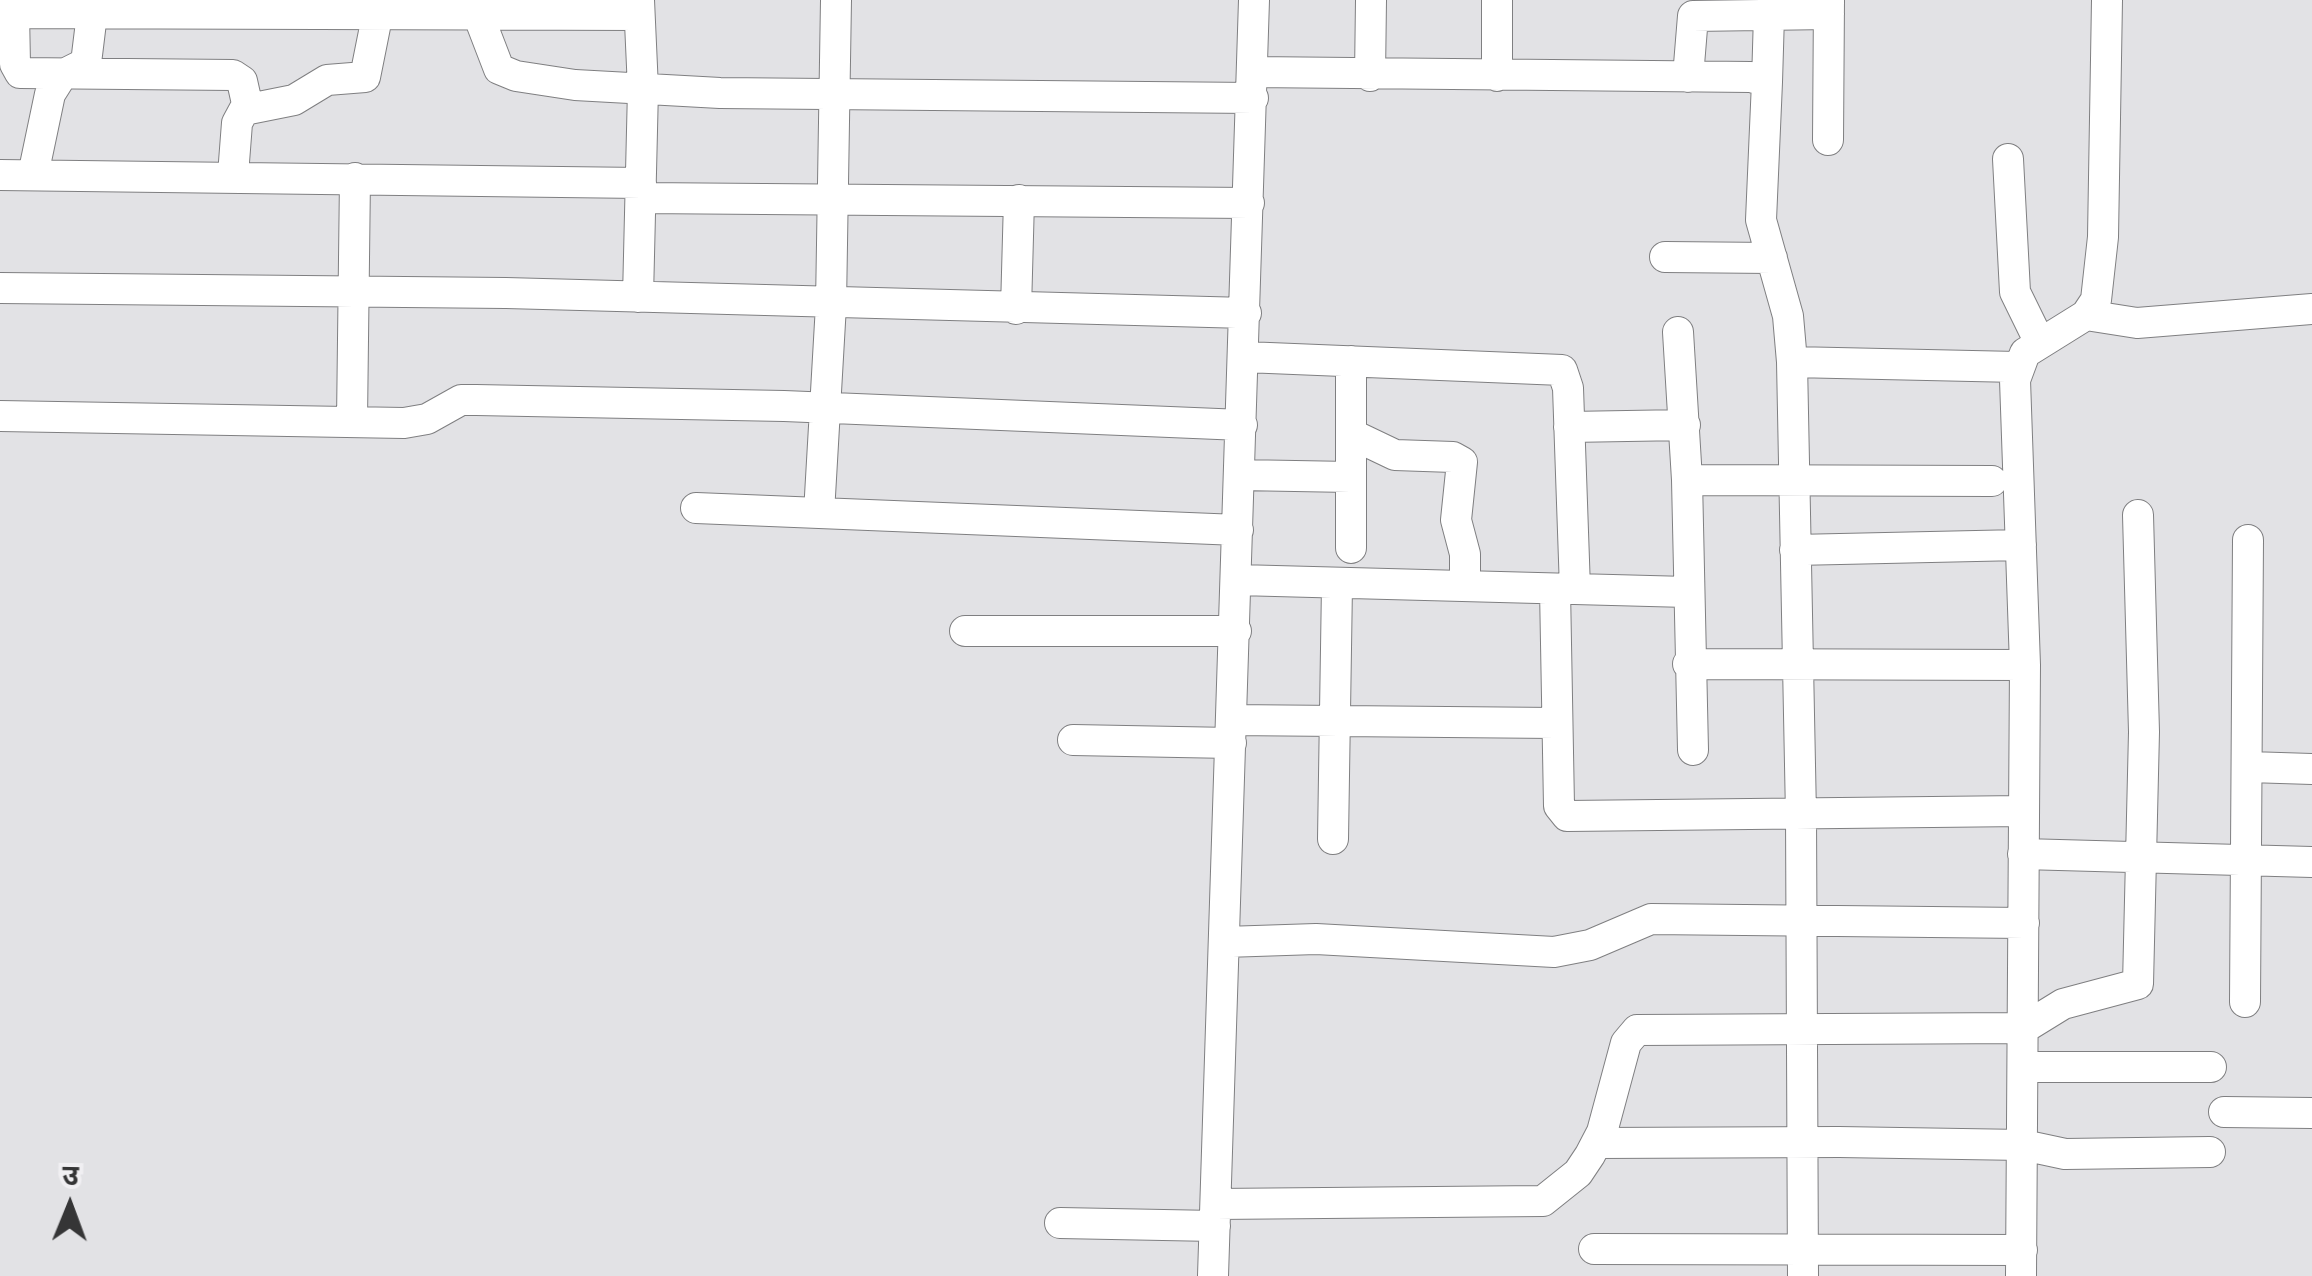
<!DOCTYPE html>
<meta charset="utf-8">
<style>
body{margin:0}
#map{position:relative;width:2312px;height:1276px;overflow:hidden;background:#e2e2e5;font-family:"Work Sans","Noto Sans Devanagari",sans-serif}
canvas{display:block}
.north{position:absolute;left:20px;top:1156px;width:100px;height:100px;-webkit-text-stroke:8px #f0eff2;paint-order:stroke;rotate:1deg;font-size:28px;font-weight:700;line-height:40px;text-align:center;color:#353536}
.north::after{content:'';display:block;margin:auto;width:35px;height:45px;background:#353536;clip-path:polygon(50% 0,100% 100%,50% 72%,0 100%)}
</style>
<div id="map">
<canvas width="2312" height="1276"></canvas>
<div class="north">उ</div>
</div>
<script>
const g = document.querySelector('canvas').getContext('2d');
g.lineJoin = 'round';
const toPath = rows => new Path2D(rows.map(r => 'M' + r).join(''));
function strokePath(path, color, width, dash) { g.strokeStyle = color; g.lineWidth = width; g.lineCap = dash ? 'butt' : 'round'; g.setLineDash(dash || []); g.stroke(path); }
const minor = toPath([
 [0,13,639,15],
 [14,13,15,64,20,73,233,75,242,81,248,108],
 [479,17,499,69,516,76,575,85,720,93,1253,98],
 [1253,72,1751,77,1767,82,1761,220,1788,316,1792,362,1801,815,1803,1276],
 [1370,76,1371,0],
 [1497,76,1497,0],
 [1688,77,1693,16,1829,14],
 [1767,82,1769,15],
 [1828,140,1829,0],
 [2008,159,2015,292,2040,343],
 [0,175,641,183],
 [33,175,50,94,62,75,86,63,92,14],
 [233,175,237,123,244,110,294,100,327,80,365,77,377,17],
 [642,198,1249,203],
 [1665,257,1772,258],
 [0,288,506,293,1246,313],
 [638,297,643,89,639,0],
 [1016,309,1019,200],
 [2086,315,2137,323,2312,309],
 [1678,332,1687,480,1693,750],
 [1245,357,1562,370,1568,388,1575,589],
 [1792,362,2017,367],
 [0,416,404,423,427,419,461,400,476,400,784,406,1242,425],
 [352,421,355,178],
 [1569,427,1685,425],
 [1351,434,1395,455,1453,457,1462,462,1456,520,1465,554,1465,586],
 [1240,475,1350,477],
 [1687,480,1992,481],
 [696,508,1238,530],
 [819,513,831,305,836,0],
 [1351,548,1351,361],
 [1795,550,2021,545],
 [1238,580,1687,592],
 [1555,589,1559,806,1567,816,2023,811],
 [965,631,1236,631],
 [1688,664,2025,665],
 [1231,720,1555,723],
 [1073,740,1231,743],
 [2249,767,2312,769],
 [1333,839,1337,585],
 [2023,854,2312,862],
 [1225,942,1316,939,1554,952,1590,945,1651,919,2024,923],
 [2245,1002,2248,540],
 [2023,1067,2211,1067],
 [2224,1112,2312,1113],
 [1597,1143,1839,1142,2023,1145,2065,1154,2210,1152],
 [1216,1204,1543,1201,1578,1173,1590,1155,1602,1132,1626,1043,1637,1030,2024,1028,2063,1004,2138,984,2144,732,2138,515],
 [1060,1223,1215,1226],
 [1594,1249,2022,1250],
 [1213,1276,1254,0],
 [2021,1276,2025,665,2015,380,2025,353,2086,315,2096,300,2103,237,2107,0]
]);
strokePath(minor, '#7f7f81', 32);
strokePath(minor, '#fff', 30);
</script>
